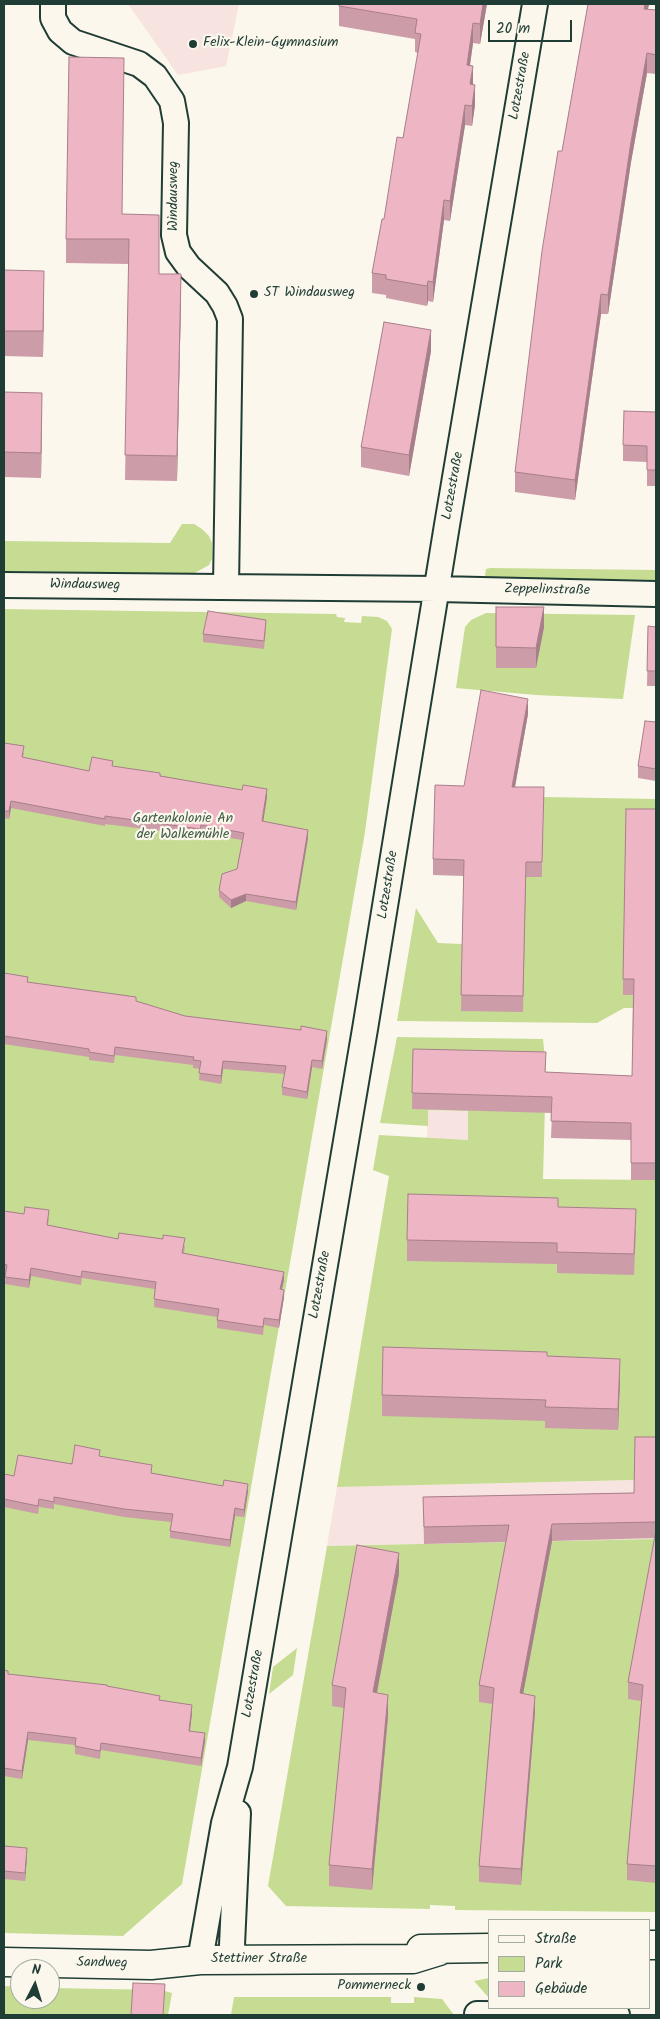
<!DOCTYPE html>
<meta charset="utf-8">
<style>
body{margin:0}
#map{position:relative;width:660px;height:2019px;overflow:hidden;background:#fbf7ec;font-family:Kalam,sans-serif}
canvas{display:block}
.frame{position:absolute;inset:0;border:5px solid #1f3d34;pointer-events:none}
.legend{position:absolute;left:488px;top:1919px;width:162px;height:90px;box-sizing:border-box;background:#fbf7ec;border:1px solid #a3ada2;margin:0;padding:6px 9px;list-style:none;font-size:15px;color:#1f3d34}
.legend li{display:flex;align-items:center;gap:10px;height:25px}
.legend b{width:25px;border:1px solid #a3ada2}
.north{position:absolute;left:10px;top:1959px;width:50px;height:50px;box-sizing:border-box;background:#fbf7ec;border:1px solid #a3ada2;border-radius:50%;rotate:5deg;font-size:14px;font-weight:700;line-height:20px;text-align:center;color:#1f3d34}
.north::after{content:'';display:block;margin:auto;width:18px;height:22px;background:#1f3d34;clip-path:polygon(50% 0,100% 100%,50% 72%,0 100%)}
.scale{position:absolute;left:488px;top:20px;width:84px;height:22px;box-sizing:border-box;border:2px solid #1f3d34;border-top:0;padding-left:6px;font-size:15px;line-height:18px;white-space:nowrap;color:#1f3d34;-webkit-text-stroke:4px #fbf7ec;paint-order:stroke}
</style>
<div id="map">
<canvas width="660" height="2019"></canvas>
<div class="frame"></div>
<ul class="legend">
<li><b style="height:6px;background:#fbf7ec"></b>Straße</li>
<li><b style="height:14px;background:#c5dc92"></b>Park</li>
<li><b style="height:14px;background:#eeb5c5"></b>Gebäude</li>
</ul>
<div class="north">N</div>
<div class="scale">20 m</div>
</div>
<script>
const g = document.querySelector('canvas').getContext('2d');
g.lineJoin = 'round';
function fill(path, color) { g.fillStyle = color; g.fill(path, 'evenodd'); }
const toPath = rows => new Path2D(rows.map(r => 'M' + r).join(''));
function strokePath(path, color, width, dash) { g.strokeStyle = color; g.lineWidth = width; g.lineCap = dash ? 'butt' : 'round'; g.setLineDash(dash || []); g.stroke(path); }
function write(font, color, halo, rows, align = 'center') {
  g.font = font + ' Kalam,sans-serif'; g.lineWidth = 4.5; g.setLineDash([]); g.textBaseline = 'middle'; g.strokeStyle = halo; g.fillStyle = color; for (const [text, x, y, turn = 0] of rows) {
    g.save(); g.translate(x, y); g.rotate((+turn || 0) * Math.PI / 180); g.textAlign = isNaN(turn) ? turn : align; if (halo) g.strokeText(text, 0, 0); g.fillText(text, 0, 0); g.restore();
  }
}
fill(toPath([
 [128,4,239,4,226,66,178,75],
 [428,1110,469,1111,468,1140,427,1139],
 [634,1480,656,1539,327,1546,337,1487]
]), '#f7e3e0');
fill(toPath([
 [182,524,194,524,202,529,209,536,212,543,212,559,209,565,193,574,4,571,4,541,170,543],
 [490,568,656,570,656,580,495,578,485,576,486,569],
 [4,609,336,614,337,617,345,618,344,622,361,623,362,616,378,617,387,621,392,629,365,832,182,1884,123,1936,4,1933],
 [486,613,635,615,623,699,536,695,456,688,465,627,471,620],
 [544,797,656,799,656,1008,624,1008,597,1023,397,1021,416,908,438,943,462,944,526,877,542,877],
 [397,1037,543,1039,546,1069,543,1179,656,1180,656,1454,634,1480,337,1487,389,1176,373,1170,379,1135,468,1140,468,1111,428,1110,428,1126,380,1123],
 [656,1539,656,1912,455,1910,455,1906,430,1905,430,1909,286,1906,268,1886,327,1546],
 [297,1648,293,1675,269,1694,273,1667],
 [489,1978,489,1998,474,1981],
 [4,1986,20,1987,20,1999,50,1999,50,1988,161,1990,172,1993,168,2015,4,2015],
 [234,1997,391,1997,391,2003,414,2003,414,1997,442,1999,454,2015,231,2015]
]), '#c5dc92');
const minor = toPath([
 [53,4,53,18,60,31,73,42,139,64,155,76,172,101,176,123,174,235,178,252,189,267,217,293,225,306,230,319,226,587],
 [4,585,438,589,656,594],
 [200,1960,224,1823,240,1767,365,1029,447,525,535,4],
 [235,1960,232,1945,238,1813],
 [477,2014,617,2015]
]);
const tertiary = toPath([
 [649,1945,656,1945],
 [421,1949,489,1948],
 [4,1962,151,1965,200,1960,413,1959,439,1951]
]);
strokePath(minor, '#1f3d34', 28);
strokePath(tertiary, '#1f3d34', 31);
strokePath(minor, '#fbf7ec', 24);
strokePath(tertiary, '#fbf7ec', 28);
fill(toPath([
 [4,4,5,4,4,49],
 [487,4,480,44,473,43,470,66,473,85,475,105,472,126,465,125,450,221,444,220,433,302,428,301,427,306,386,298,386,295,372,293,372,273,403,138,418,53,415,52,415,39,339,26,339,6],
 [588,4,649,4,648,9,656,10,656,74,647,73,631,162,608,314,601,314,575,500,515,492,515,472,562,151],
 [122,214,159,274,181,299,177,481,125,480,129,264,66,263,66,239],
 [4,270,44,296,43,357,4,356],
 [431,351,409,476,361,467,361,447],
 [4,392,42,418,41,478,4,477],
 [656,412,656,486,647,486,647,462,623,461,623,445],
 [496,607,544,627,536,668,496,668],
 [656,615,656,686,647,686,648,626,656,627],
 [266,628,264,649,203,642,203,634],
 [528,714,515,787,544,787,542,877,526,877,523,1012,461,1011,464,876,433,875,433,859,464,786],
 [656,722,656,781,638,778,638,766],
 [4,743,24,753,23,757,89,771,113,766,267,797,263,822,308,838,296,910,246,901,231,908,219,897,219,890,237,869,242,840,201,833,200,836,105,824,105,826,11,808,9,819,4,818],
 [656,809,656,1180,631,1180,631,1140,551,1138,552,1113,412,1109,413,1049,546,1072,632,1076,633,995,623,995,623,979],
 [4,973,28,982,136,1002,185,1016,327,1039,322,1069,312,1067,307,1099,282,1095,282,1087,285,1074,223,1069,221,1084,199,1080,200,1069,193,1068,193,1065,115,1055,114,1063,89,1060,89,1057,4,1044],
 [558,1207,636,1230,634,1275,557,1273,557,1264,407,1261,407,1240],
 [4,1211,49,1218,48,1225,118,1239,185,1246,184,1253,284,1280,282,1289,284,1297,279,1328,264,1325,263,1335,217,1328,217,1317,154,1307,155,1289,82,1278,81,1285,31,1276,29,1288,5,1284,6,1272,4,1272],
 [547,1356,620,1379,618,1430,545,1428,545,1421,382,1416,382,1395],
 [656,1437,656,1883,627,1880,627,1864,641,1701,628,1699,628,1682,655,1538,552,1541,523,1694,535,1712,521,1885,479,1882,479,1866,492,1704,479,1702,479,1685,506,1542,424,1544,423,1497,634,1493],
 [100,1456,152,1473,248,1491,244,1517,235,1516,230,1547,170,1538,170,1531,171,1522,124,1517,54,1504,54,1509,39,1507,38,1514,4,1507,4,1474,14,1476],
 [399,1574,377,1693,388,1716,372,1890,329,1886,329,1865,344,1708,332,1706,332,1685],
 [4,1670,8,1674,107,1687,160,1700,192,1713,190,1731,205,1741,201,1766,101,1750,100,1759,75,1754,75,1745,28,1740,22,1779,4,1776],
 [4,1846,27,1856,25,1881,4,1879]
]), '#cd9ca9');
fill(toPath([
 [483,4,487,4,480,44,480,24],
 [645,4,649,4,644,28,644,9],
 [473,23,473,43,467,85,467,65],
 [647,53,647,73,631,162,608,314,608,295,631,142],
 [473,66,473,86,470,84],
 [475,85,475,105,472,126,472,106],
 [465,105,465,125,450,221,450,201],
 [444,200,444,220,433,302,433,282],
 [44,271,44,296,43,357,43,331],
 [181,274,181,299,177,481,177,456],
 [428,281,428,301,427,306,427,286],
 [601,294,601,314,575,500,575,480],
 [431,330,431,351,409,476,409,455],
 [42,393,42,418,41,478,41,453],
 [544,607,544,627,536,668,536,648],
 [528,699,528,714,512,803,512,787],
 [267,789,267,797,262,829,262,821],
 [11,801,11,808,9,819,9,811],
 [308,830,308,838,296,910,296,902],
 [246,894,246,901,231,908,231,900],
 [327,1031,327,1039,322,1069,322,1061],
 [312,1060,312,1067,307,1099,307,1092],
 [223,1061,223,1069,221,1084,221,1076],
 [31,1268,31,1276,29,1288,29,1280],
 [284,1272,284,1280,280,1297,280,1289],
 [284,1290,284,1297,279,1328,279,1320],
 [620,1359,620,1379,618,1430,618,1409],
 [248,1484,248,1491,244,1517,244,1510],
 [235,1508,235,1516,230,1547,230,1540],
 [552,1524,552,1541,520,1710,520,1693],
 [399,1553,399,1574,373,1713,373,1692],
 [388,1695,388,1716,372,1890,372,1869],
 [535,1696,535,1712,521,1885,521,1869],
 [192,1705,192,1713,189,1738,189,1731],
 [28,1732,28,1740,22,1779,22,1771],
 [205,1733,205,1741,201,1766,201,1758],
 [27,1848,27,1856,25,1881,25,1873]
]), '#a77f8a');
const building = toPath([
 [339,4,483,4,480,24,473,23,467,65,473,66,470,84,475,85,472,106,465,105,450,201,444,200,433,282,428,281,427,286,386,279,386,275,372,273,382,219,384,219,397,137,403,138,421,34,415,33,417,19,339,6,339,4],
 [588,4,645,4,644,9,656,10,656,55,647,53,631,142,608,295,601,294,575,480,515,472,542,251,558,151,562,151,588,4],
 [69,57,124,58,122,214,159,215,159,274,181,274,177,456,125,455,129,239,66,239,69,57],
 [4,270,44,271,43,331,4,331,4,270],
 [384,322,431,330,409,455,361,447,384,322],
 [4,392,42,393,41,453,4,452,4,392],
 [624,411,656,412,656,470,647,470,647,446,623,445,624,411],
 [496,607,544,607,536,648,496,647,496,607],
 [208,611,266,620,264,641,203,634,208,611],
 [656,615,656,671,647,671,648,626,656,627,656,615],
 [481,690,528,699,512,787,544,787,542,862,526,862,523,996,461,995,464,860,433,859,435,785,464,786,481,690],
 [645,721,656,722,656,769,638,766,645,721],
 [4,743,24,746,22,757,89,771,92,757,113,761,112,766,160,773,160,776,242,790,243,785,267,789,262,821,308,830,296,902,246,894,231,900,219,890,222,874,237,869,244,833,201,825,200,829,105,816,105,819,11,801,9,811,4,811,4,743],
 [626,809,656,809,656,1163,631,1163,631,1123,551,1121,552,1097,412,1093,413,1049,546,1052,545,1072,632,1076,634,979,623,979,626,809],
 [4,973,28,977,27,982,136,997,136,1001,185,1016,301,1030,301,1026,327,1031,322,1061,312,1060,307,1092,282,1087,286,1066,223,1061,221,1076,199,1073,201,1061,193,1060,194,1057,115,1047,114,1056,89,1052,89,1049,4,1036,4,973],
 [408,1194,558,1198,558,1207,636,1209,634,1254,557,1252,557,1243,407,1240,408,1194],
 [25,1207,49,1210,47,1225,118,1239,119,1233,163,1239,163,1235,185,1238,182,1253,284,1272,280,1289,284,1290,279,1320,264,1318,263,1327,217,1320,219,1309,154,1299,156,1282,82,1271,81,1277,31,1268,29,1280,5,1277,7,1265,4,1264,4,1211,24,1214,25,1207],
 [383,1347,547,1352,547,1356,620,1359,618,1409,545,1407,546,1400,382,1395,383,1347],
 [635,1437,656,1437,656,1522,552,1524,520,1693,535,1696,521,1869,479,1866,494,1688,479,1685,509,1525,424,1527,423,1497,634,1493,635,1437],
 [75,1445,100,1450,99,1456,152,1465,151,1473,223,1486,224,1480,248,1484,244,1510,235,1508,230,1540,170,1531,173,1514,124,1509,54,1497,54,1502,39,1499,38,1506,4,1499,4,1474,14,1476,18,1455,72,1464,75,1445],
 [656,1530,656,1866,627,1864,643,1685,628,1682,656,1530],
 [357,1545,399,1553,373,1692,388,1695,372,1869,329,1865,346,1688,332,1685,357,1545],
 [4,1670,8,1671,8,1674,107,1685,107,1686,160,1696,159,1700,192,1705,189,1731,205,1733,201,1758,101,1743,100,1751,75,1746,76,1738,28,1732,22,1771,4,1768,4,1670],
 [4,1846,27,1848,25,1873,4,1871,4,1846],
 [133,1983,165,1984,163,2015,131,2015,133,1983]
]);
fill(building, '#eeb5c5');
strokePath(building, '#a77f8a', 1);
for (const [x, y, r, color] of [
 [193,44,5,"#1f3d34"],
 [254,294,5,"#1f3d34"],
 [421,1987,5,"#1f3d34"]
]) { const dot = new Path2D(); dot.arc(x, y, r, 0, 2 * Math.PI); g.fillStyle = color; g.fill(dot); strokePath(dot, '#fbf7ec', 2); }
write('14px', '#1f3d34', '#fbf7ec', [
 ["Felix-Klein-Gymnasium",203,44],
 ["ST Windausweg",264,294],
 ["Pommerneck",411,1987,"right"]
], 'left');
write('14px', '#1f3d34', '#fbf7ec', [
 ["Lotzestraße",521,86,-80],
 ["Windausweg",175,196,-90],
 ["Lotzestraße",454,486,-80],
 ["Windausweg",85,586,1],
 ["Zeppelinstraße",547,591,1],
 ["Lotzestraße",389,885,-81],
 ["Lotzestraße",321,1285,-80],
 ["Lotzestraße",254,1684,-80],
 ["Stettiner Straße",259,1960],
 ["Sandweg",102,1964,1]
]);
write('14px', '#405d47', '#fbf7ec', [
 ["Gartenkolonie An",183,820],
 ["der Walkemühle",183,836]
]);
</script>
